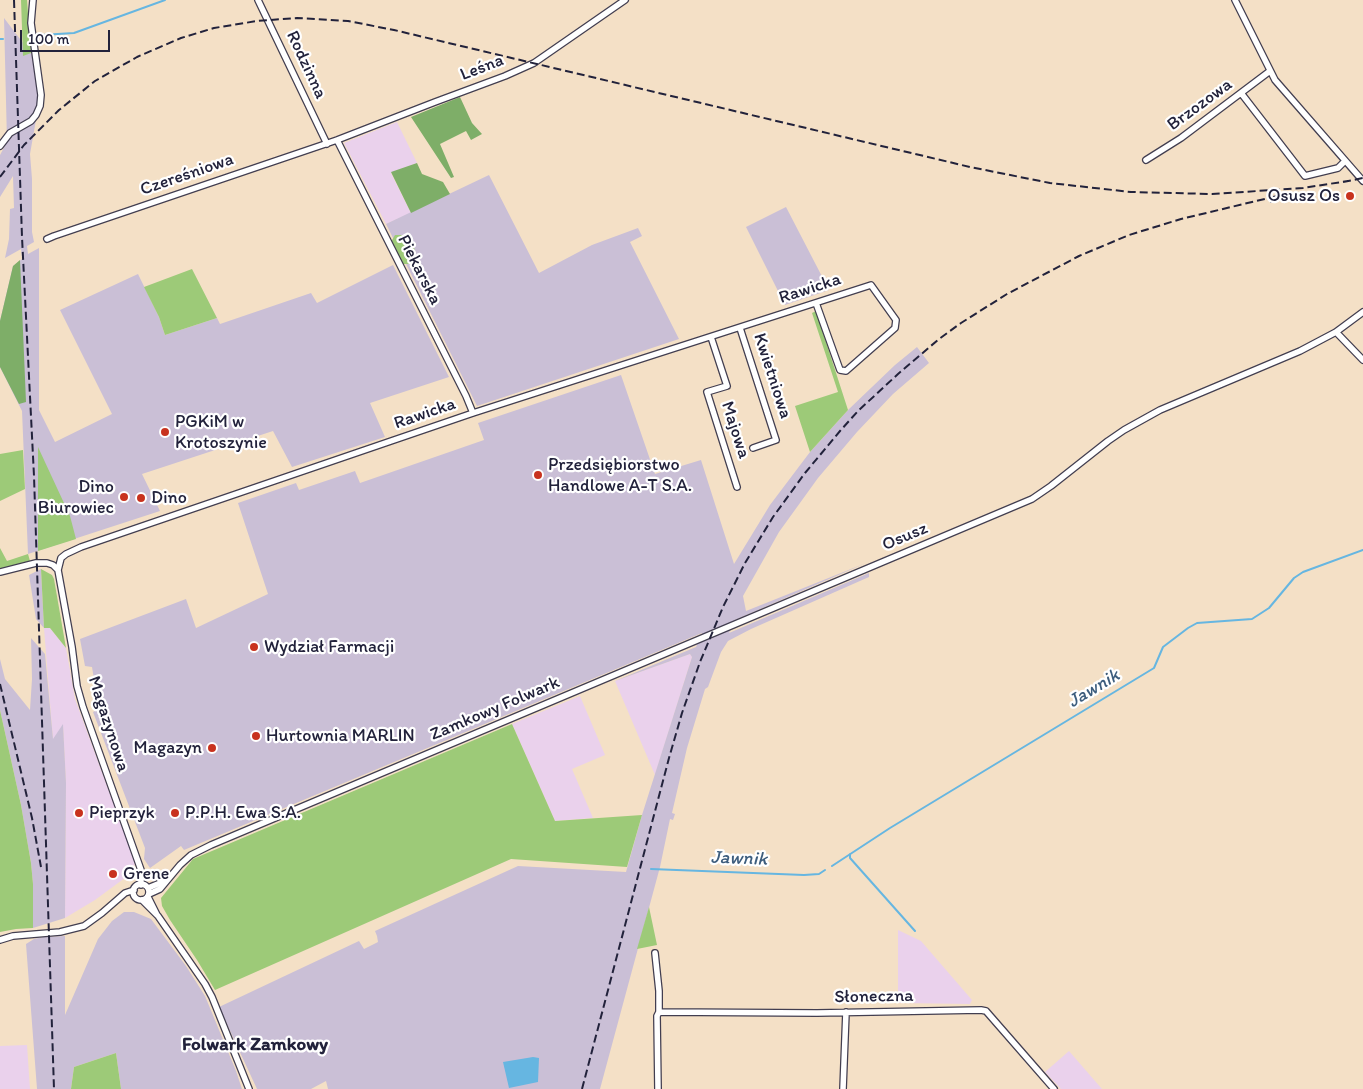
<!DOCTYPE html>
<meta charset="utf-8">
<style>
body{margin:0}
#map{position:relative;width:1363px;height:1089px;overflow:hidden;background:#f4e0c6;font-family:Itim,sans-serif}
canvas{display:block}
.scale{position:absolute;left:20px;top:30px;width:90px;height:22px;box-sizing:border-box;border:2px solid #22223b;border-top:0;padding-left:6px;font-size:15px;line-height:18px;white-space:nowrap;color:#22223b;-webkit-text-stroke:4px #fff;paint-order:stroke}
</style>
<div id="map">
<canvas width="1363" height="1089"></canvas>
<div class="scale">100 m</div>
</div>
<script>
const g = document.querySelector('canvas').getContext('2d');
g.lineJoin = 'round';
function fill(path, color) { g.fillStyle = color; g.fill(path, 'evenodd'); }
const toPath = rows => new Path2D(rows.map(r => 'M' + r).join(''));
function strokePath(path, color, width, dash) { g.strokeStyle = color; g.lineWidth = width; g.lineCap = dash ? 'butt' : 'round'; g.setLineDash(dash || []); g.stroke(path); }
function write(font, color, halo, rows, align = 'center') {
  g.font = font + ' Itim,sans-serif'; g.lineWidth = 4.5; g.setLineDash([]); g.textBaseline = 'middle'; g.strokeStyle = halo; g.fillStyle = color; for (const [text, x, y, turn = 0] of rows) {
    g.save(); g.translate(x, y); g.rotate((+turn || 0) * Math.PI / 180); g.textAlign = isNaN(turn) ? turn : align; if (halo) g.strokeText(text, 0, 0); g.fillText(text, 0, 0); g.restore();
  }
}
fill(toPath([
 [397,122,417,163,391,173,411,213,386,224,344,143],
 [44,628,50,628,66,648,75,699,135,862,133,872,95,900,65,918,66,783,63,726,53,740],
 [690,654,692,657,655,775,615,681],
 [580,696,605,755,572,769,593,818,555,821,512,724],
 [898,930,921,941,972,1000,970,1004,898,1003],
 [27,1045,30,1089,0,1089,0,1046],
 [1069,1051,1102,1089,1103,1089,1061,1089,1045,1072]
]), '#ead1ec');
fill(toPath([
 [4,18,33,56,38,98,37,114,30,154,32,179,32,232,34,242,27,246,28,254,39,248,39,410,55,442,112,414,60,310,138,274,159,317,165,335,217,318,220,324,311,293,317,303,393,265,449,377,370,403,385,437,292,467,273,431,142,474,160,511,28,554,22,411,0,367,0,321,13,266,22,259,21,249,5,258,9,239,10,209,14,208,13,176,0,197,0,155,7,142],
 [489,175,539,273,592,245,638,228,642,236,630,242,679,339,477,406,386,224],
 [786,207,829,290,785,305,746,227],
 [917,347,929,363,893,394,857,432,818,478,779,532,743,596,746,611,866,563,735,620,729,633,869,573,869,577,751,629,728,641,721,652,708,687,705,689,687,748,672,813,675,814,673,820,670,819,660,867,600,1089,328,1089,326,1081,311,1089,257,1089,219,1007,359,941,364,949,378,942,377,936,375,931,518,866,626,872,642,815,692,657,690,654,615,681,696,647,702,633,184,850,181,846,150,868,144,859,145,848,93,712,99,709,92,667,85,666,80,639,186,599,196,628,268,594,238,503,296,483,299,490,355,471,360,483,484,440,478,423,621,375,655,474,701,460,734,564,770,505,810,452,848,410,895,365],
 [41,569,44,628,36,619,29,575],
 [31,638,45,654,53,739,63,724,66,783,65,918,33,928,33,884,31,863,21,805,0,710,0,659,5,679,30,710,32,679],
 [124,912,134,912,151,919,186,966,205,996,236,1071,242,1089,121,1089,116,1053,74,1067,71,1089,37,1089,26,944,34,939,43,937,65,936,65,1015,98,939,112,921]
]), '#cabfd6');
fill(toPath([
 [21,0,27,0,31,53,23,56],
 [395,235,401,235,409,237,412,241,416,254,416,257,409,264,402,264,391,242],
 [192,269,217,318,165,335,159,317,144,287],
 [816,311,848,410,810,452,795,406,838,392,812,313],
 [38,447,70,516,76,539,38,551],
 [23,450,25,489,0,501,0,454],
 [0,548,7,561,28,554,30,561,0,569],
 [41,569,52,575,54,579,66,648,50,628,44,628],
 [0,710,21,805,31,863,33,884,33,928,16,929,0,932],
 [512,724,555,821,642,815,627,867,511,859,215,990,197,960,170,920,162,906,161,898,193,859],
 [649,907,657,945,637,949],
 [116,1053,121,1089,71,1089,74,1067]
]), '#9dca78');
fill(toPath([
 [460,97,472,123,482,134,471,140,466,131,440,144,454,177,451,178,411,117],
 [417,163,422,174,443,182,450,194,411,213,391,172],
 [20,260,26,402,19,404,0,367,0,321,13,266]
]), '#7eae68');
fill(toPath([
 [533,1057,539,1058,538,1082,509,1088,503,1062]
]), '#66b6e1');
strokePath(toPath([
 [41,35,74,33,165,0],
 [0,39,3,39],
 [850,854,850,858,915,931],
 [832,866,890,828,1154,668,1163,647,1188,628,1197,623,1252,619,1269,608,1294,578,1303,572,1363,550],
 [651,869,804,875,819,874,825,870]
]), '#66b6e1', 2);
const minor = toPath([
 [258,0,327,144],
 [1235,0,1275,80,1363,181],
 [1241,93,1305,176,1338,168,1345,161],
 [337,140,466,396,473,413],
 [0,146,10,133,31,121,36,115,40,106,41,95,31,23,33,0],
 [1146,160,1181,138,1270,71],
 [47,239,54,236,337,140,435,102,505,76,534,63,625,0],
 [740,328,776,440,753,448],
 [1336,332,1363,360],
 [711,337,727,386,707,392,737,487],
 [0,572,36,563,47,563,53,565,58,570],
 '133 892a8 8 0 1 1 16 0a8 8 0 1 1-16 0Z',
 [141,885,141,870,83,707,77,686,72,647,58,570,61,558,66,554,81,547,473,413,871,285,896,320,895,328,846,371,840,370,816,303],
 [148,888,165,881],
 [149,894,160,889,180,865,191,855,211,845,1032,499,1051,486,1108,441,1124,430,1160,410,1300,351,1336,332,1363,312],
 [148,897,157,915],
 [142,900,158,916,205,984,212,997,249,1089],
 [0,940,13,936,60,932,84,926,102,913,125,893,134,890],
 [655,953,659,991,659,1012,657,1016,658,1089],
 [659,1012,817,1013,981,1010,986,1011,1054,1089],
 [843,1089,846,1012]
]);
strokePath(minor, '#423e50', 8);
strokePath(minor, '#fff', 5.5);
strokePath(toPath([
 [14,0,22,237,34,476,54,1089],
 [0,177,24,145,59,110,95,81,137,57,181,38,214,28,257,21,297,18,348,21,394,30,970,167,1050,183,1131,192,1212,194,1303,188,1348,181],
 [1343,182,1363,178],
 [1270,202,1312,193],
 [0,684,32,818,41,867],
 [582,1089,669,758,682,713,700,662,723,607,745,563,773,517,805,473,840,431,858,411,898,374,939,339,961,323,1007,294,1079,256,1129,235,1181,219,1277,196]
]), '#22223b', 2, [8, 4]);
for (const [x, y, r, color] of [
 [1350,196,5,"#c8321e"],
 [165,432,5,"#c8321e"],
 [538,475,5,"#c8321e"],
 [124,497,5,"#c8321e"],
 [141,498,5,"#c8321e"],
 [254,647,5,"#c8321e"],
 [256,736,5,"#c8321e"],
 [212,748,5,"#c8321e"],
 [79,813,5,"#c8321e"],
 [175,813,5,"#c8321e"],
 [113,874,5,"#c8321e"]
]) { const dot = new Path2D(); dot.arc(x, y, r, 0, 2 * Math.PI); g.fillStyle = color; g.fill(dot); strokePath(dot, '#fff', 2); }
write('18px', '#22223b', '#fff', [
 ["Rodzinna",306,65,65],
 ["Leśna",482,68,-21],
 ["Brzozowa",1200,105,-36],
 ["Czereśniowa",187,175,-19],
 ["Piekarska",419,270,63],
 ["Rawicka",810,289,-18],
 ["Kwietniowa",772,376,72],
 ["Rawicka",425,414,-19],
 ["Majowa",735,430,72],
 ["Osusz",905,537,-23],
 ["Zamkowy Folwark",495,709,-23],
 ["Magazynowa",108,724,72],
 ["Słoneczna",874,997,-1]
]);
write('18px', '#22223b', '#fff', [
 ["Osusz Os",1340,196,"right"],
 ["PGKiM w",175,422],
 ["Krotoszynie",175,443],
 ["Przedsiębiorstwo",548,465],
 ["Handlowe A-T S.A.",548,486],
 ["Dino",114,487,"right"],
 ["Biurowiec",114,508,"right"],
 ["Dino",151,498],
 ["Wydział Farmacji",264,647],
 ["Hurtownia MARLIN",266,736],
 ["Magazyn",202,748,"right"],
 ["Pieprzyk",89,813],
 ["P.P.H. Ewa S.A.",185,813],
 ["Grene",123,874]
], 'left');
write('italic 19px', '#3d5d7d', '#fff', [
 ["Jawnik",1094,689,-31],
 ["Jawnik",739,859,2]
]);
write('bold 19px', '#22223b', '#fff', [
 ["Folwark Zamkowy",255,1045]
]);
</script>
